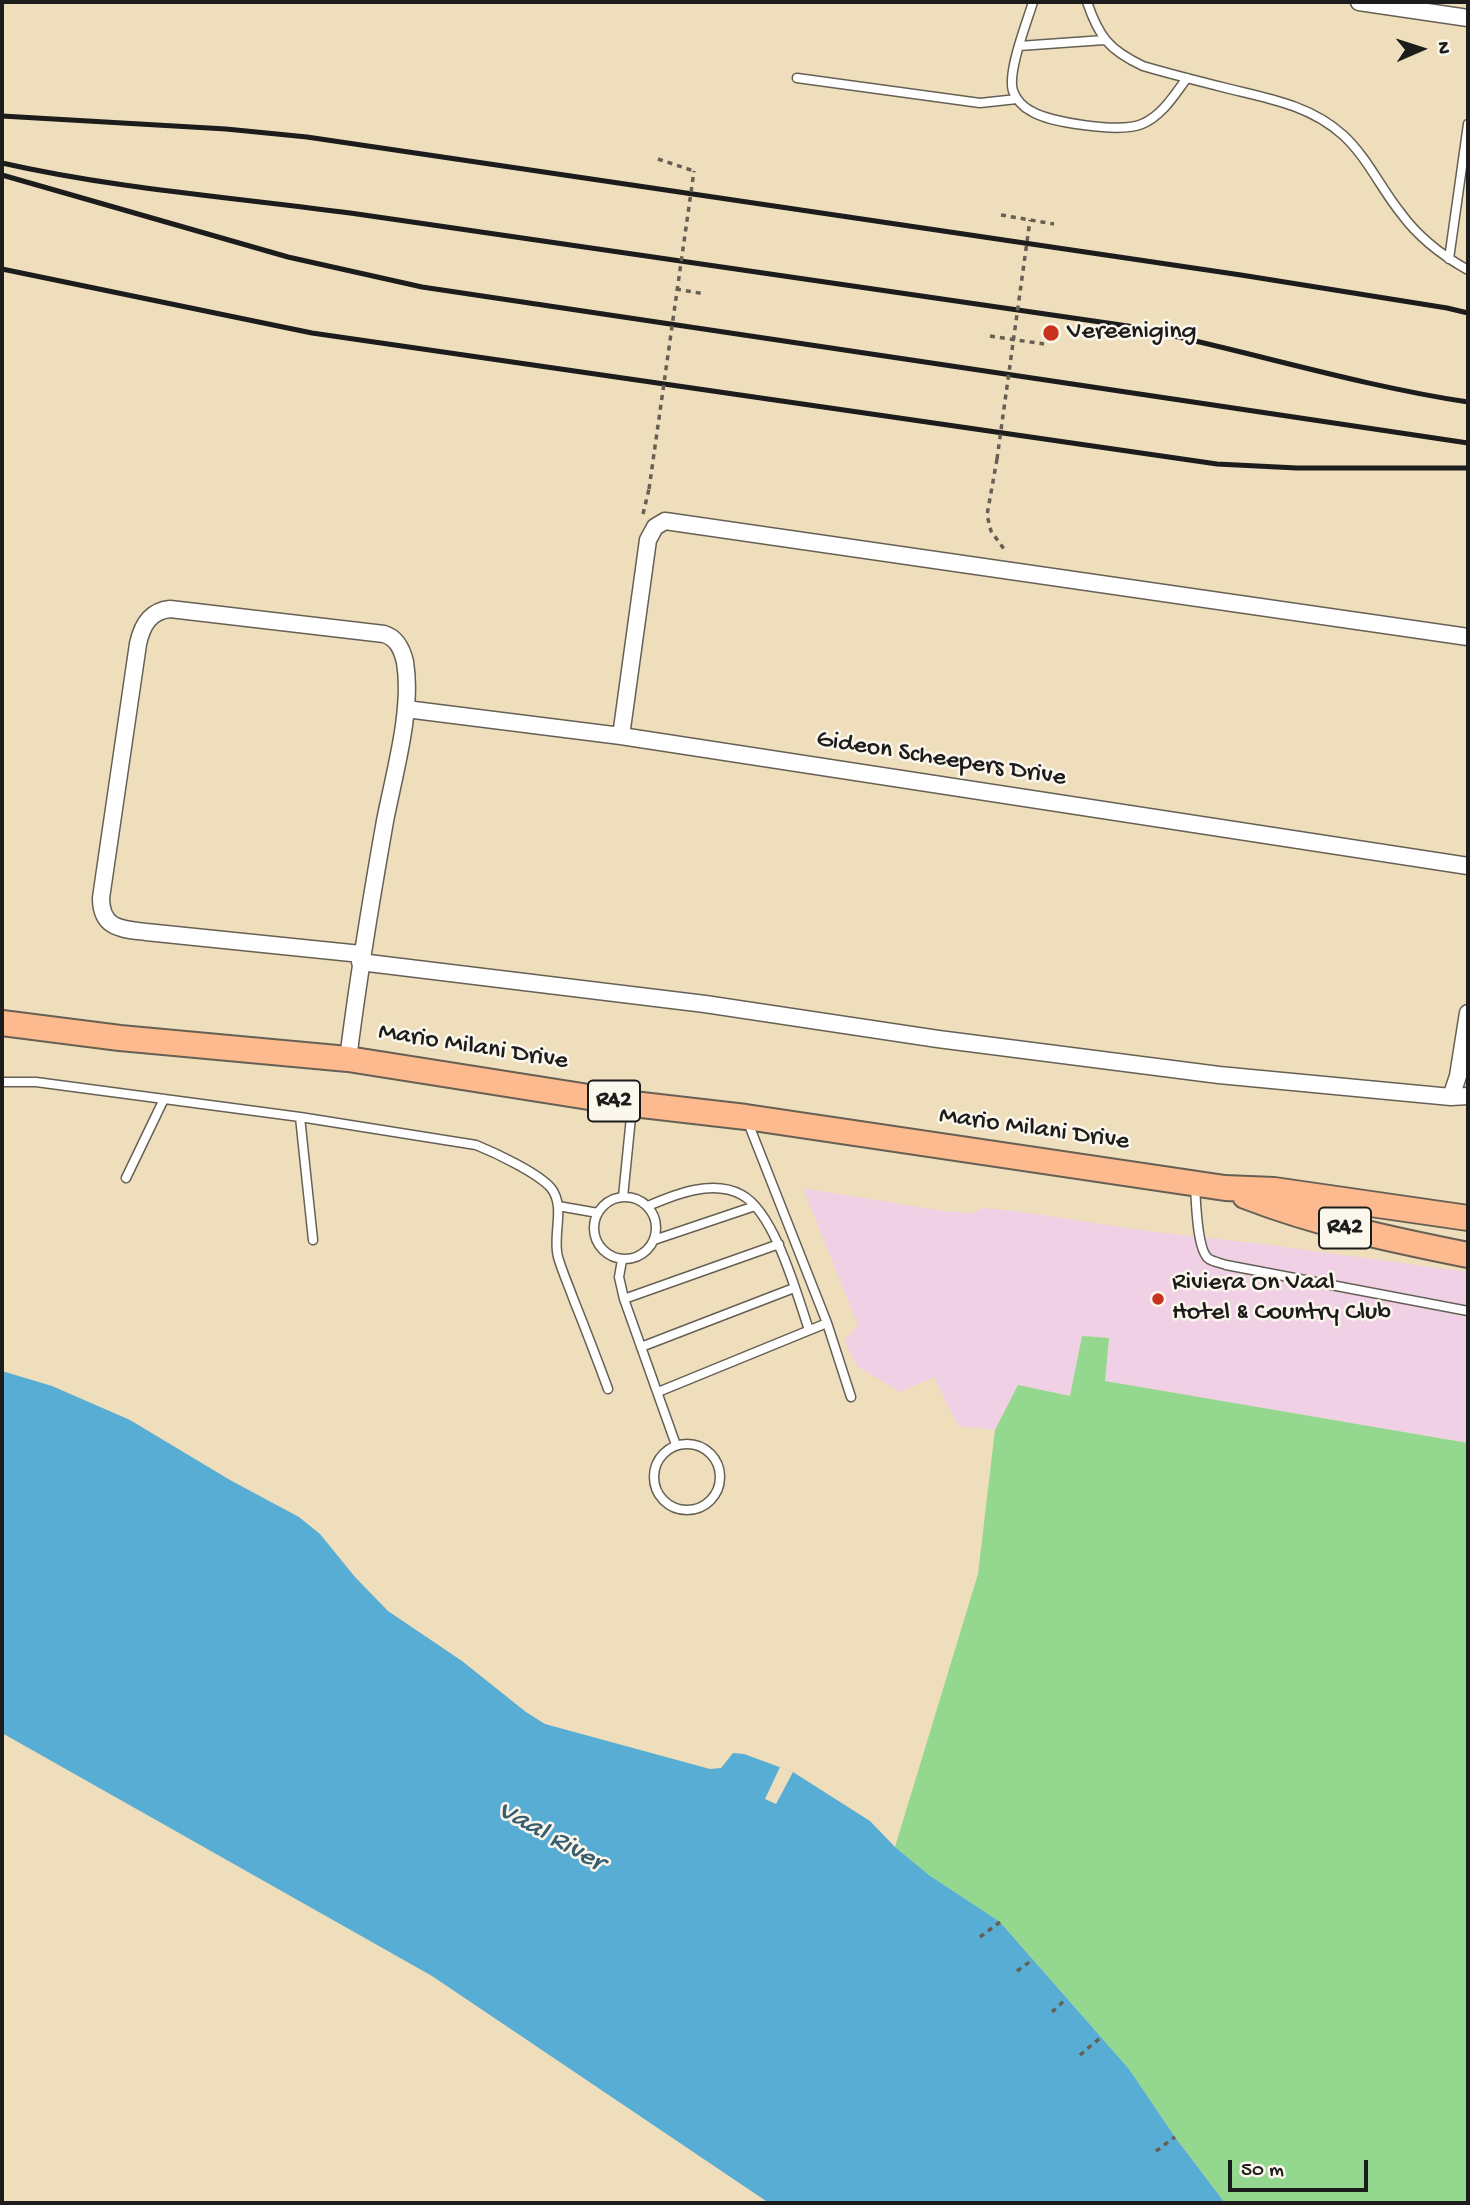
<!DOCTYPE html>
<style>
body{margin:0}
#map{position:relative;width:1470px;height:2205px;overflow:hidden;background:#efdebc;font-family:"Gochi Hand",sans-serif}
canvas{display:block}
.frame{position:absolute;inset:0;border:4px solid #1c1c1c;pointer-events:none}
.north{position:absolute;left:1386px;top:14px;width:70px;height:70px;-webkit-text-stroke:5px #fbf7ec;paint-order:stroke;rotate:87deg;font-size:19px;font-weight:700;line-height:28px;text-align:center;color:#1c1c1c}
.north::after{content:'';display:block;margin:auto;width:24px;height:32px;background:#1c1c1c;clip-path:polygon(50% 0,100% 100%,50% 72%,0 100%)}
.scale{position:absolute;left:1228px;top:2160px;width:140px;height:32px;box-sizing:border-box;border:4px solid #1c1c1c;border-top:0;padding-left:9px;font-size:21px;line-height:24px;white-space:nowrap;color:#1c1c1c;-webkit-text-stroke:5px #fbf7ec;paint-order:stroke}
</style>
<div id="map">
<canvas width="1470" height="2205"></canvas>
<div class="frame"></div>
<div class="north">N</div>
<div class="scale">50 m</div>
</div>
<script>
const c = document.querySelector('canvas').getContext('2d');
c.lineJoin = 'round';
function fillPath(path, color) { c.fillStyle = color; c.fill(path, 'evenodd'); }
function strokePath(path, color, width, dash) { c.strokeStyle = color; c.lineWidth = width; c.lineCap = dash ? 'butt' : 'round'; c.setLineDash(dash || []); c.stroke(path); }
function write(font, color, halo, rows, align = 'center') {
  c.font = font + ' "Gochi Hand",sans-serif'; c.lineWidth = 5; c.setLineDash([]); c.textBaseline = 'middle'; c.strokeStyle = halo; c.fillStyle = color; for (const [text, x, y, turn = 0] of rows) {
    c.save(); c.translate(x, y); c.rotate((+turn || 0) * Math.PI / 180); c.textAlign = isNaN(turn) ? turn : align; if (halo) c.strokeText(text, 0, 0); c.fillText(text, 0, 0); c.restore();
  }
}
fillPath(new Path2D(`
 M 803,1188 L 943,1211 L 974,1213 L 983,1208 L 1015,1211 L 1148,1231 L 1263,1244 L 1468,1272 L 1468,1443 L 1104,1381 L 1109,1338 L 1082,1336 L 1070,1396 L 1018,1385 L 995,1430 L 958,1426 L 934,1377 L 900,1392 L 858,1367 L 849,1351 L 845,1340 L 858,1325 Z`), '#f0d0e5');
fillPath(new Path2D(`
 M 1082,1336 L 1109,1338 L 1105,1381 L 1468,1443 L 1468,2203 L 1225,2203 L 1175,2137 L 1129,2069 L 1000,1922 L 929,1875 L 895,1847 L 978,1574 L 995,1430 L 1018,1385 L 1070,1396 Z`), '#94d78f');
fillPath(new Path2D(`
 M 2,1371 L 52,1386 L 130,1420 L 230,1480 L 299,1517 L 320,1534 L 355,1577 L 388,1611 L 462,1661 L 526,1712 L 545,1724 L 710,1769 L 721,1768 L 733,1753 L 744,1754 L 793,1772 L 870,1821 L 895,1847 L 929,1875 L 1000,1922 L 1129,2069 L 1175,2137 L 1225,2203 L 769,2203 L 432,1976 L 2,1733 Z`), '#58add4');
fillPath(new Path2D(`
 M 780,1767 L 793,1772 L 776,1804 L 765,1799 Z`), '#efdebc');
const service = new Path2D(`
 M 1033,2 C 1027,22 1007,72 1013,91 C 1016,99 1023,107 1031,111 C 1050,123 1121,133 1142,124 C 1162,116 1175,94 1187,78
 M 1087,2 C 1099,37 1109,50 1143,66 C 1170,74 1198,81 1226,88 C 1267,98 1310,105 1343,135 C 1367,157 1380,187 1400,212 C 1418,237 1441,255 1468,270
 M 1019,46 L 1104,40
 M 797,78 L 980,103 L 1017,99
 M 1449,259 L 1468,124
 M 2,1082 L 36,1082 L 300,1117 L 476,1145 C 496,1153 538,1173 551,1188 C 566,1207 552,1235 558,1257 C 562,1271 568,1284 573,1298 C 585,1328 597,1359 608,1389
 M 300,1117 L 313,1240
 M 747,1120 L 827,1323 L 851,1397
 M 126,1178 L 164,1099
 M 1195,1186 C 1196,1202 1197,1251 1209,1259 C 1214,1262 1221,1263 1226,1265 L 1468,1311
 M594 1228a31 31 0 1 1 62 0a31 31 0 1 1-62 0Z
 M 623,1197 L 632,1107
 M 558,1206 L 598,1213
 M 648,1206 C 676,1194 713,1179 742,1195 C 775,1213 797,1295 809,1330
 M 654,1240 L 755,1206
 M 622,1260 L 619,1277 L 624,1299 L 676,1445
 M 624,1299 L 779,1244
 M 641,1347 L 794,1288
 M 658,1392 L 827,1323
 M654 1477a33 33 0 1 1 66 0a33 33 0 1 1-66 0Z`);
const minor = new Path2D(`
 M 1359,2 L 1468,18
 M 406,709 L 621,736 L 1468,866
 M 621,736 L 648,540 L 655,527 L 665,521 L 1468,637
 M 360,962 L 705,1004 L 938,1039 L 1219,1075 L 1451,1097 L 1468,1096
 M 348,1059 C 358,979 371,900 385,821 C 394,774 413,710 405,662 C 402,649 397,638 384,634 L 170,609 C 150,611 142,625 138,644 L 101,898 C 101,929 122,929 146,932 L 361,954
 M 1451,1097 L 1458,1076 L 1468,1013`);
const primary = new Path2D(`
 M 2,1023 L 120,1038 L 348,1059 L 633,1104 L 746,1117 L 1225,1188 L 1274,1190 L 1468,1218
 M 1245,1196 C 1317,1224 1393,1240 1468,1255`);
strokePath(service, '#666054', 11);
strokePath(minor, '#666054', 19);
strokePath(primary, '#666054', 28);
strokePath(new Path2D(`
 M 658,159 L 694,171
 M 1001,215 L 1054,224
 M 676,289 L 705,294
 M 990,336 L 1044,344
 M 997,459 L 987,515 L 991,531 L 1006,552
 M 643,514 L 649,489
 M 980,1937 L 1000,1922
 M 1017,1971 L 1032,1960
 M 1052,2012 L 1066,1999
 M 1080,2055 L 1100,2038
 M 1156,2151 L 1175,2137`), '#666054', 3.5, [5, 5]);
strokePath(service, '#fff', 8);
strokePath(minor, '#fff', 16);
strokePath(primary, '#fcba8e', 24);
strokePath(new Path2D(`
 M 2,116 L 226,129 L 307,137 L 1241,275 L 1447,308 L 1468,313
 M 2,163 C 121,190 243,198 364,215 C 619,252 874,288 1128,326 C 1242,349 1355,385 1468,402
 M 2,175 L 288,257 L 422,287 L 1468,443
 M 2,269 L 312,333 L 1217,464 L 1297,468 L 1468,468`), '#1c1c1c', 5);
strokePath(new Path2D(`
 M 997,459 L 1030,220
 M 649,489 L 694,171`), '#666054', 3.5, [5, 5]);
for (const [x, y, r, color] of [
 [1051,333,9,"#c8321e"],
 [1158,1299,7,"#c8321e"]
]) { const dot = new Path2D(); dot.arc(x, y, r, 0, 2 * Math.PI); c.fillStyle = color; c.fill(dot); strokePath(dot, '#fbf7ec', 2.5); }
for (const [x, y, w] of [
 [614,1101,52],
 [1345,1228,52]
]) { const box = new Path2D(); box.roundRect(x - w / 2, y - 20.5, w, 41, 5); c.fillStyle = '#fbf7ec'; c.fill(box); strokePath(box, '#1c1c1c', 2); }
write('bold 24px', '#1c1c1c', null, [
 ["R42",614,1101],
 ["R42",1345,1228]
]);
write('26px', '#1c1c1c', '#fbf7ec', [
 ["Vereeniging",1067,333],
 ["Riviera On Vaal",1172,1284],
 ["Hotel & Country Club",1172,1314]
], 'left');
write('26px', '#1c1c1c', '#fbf7ec', [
 ["Gideon Scheepers Drive",941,760,9],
 ["Mario Milani Drive",473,1048,9],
 ["Mario Milani Drive",1034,1130,8]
]);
write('italic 28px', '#375d6f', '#fbf7ec', [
 ["Vaal River",550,1838,29]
]);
</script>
